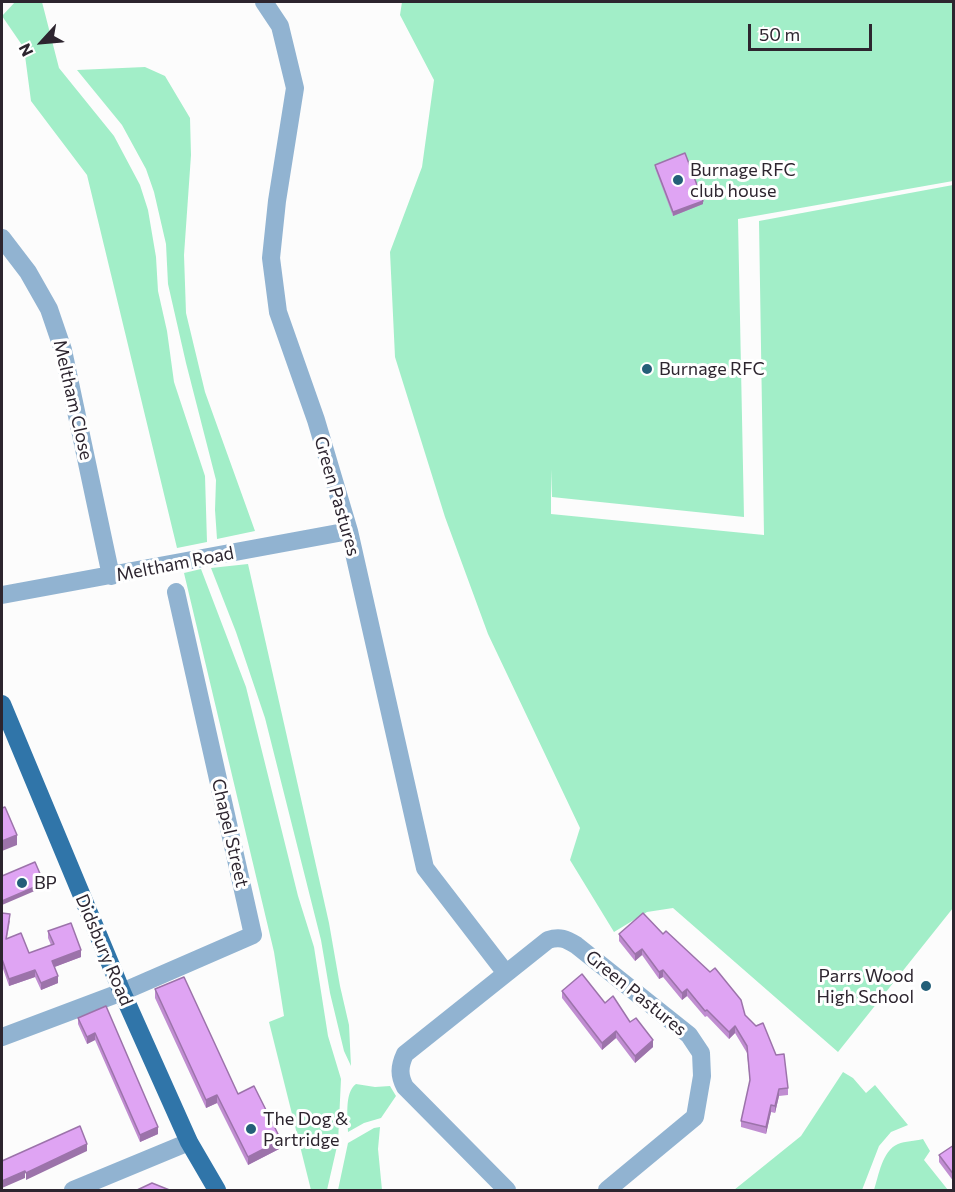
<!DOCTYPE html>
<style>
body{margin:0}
#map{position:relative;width:955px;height:1192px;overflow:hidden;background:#fcfcfc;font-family:Commissioner,sans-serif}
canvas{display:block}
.frame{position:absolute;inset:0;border:3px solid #2d252f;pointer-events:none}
.north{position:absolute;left:12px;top:12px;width:60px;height:60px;-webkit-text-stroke:4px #fff;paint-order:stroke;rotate:244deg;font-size:16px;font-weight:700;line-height:24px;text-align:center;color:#2d252f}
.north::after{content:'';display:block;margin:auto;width:21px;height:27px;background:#2d252f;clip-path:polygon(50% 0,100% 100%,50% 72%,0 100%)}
.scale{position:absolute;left:748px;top:24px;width:124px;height:27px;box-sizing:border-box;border:3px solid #2d252f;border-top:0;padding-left:8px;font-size:18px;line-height:21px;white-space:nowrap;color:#2d252f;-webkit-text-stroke:4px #fff;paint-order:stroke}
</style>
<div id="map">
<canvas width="955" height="1192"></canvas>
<div class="frame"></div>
<div class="north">N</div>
<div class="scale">50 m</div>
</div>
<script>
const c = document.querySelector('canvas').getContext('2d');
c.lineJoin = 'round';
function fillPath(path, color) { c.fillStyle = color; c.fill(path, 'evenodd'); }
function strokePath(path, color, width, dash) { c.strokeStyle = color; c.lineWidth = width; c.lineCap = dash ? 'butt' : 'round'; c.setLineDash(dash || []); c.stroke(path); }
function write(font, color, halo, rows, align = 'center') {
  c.font = font + ' Commissioner,sans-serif'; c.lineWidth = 6; c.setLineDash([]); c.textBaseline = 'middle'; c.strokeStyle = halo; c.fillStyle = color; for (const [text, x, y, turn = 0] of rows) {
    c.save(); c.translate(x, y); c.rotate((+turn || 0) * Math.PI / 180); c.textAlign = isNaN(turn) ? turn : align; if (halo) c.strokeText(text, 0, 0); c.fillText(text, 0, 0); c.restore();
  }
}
fillPath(new Path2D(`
 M 15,2 L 42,2 L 59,68 L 114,136 L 140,185 L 148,210 L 156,257 L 158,291 L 167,331 L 174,382 L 205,476 L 207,542 L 177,548 L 87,175 L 31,101 L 24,48 L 2,16 Z
 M 402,2 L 953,2 L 953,181 L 738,219 L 744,517 L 552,497 L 551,469 L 551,514 L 764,535 L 759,221 L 953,185 L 953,908 L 838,1052 L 673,908 L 647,912 L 614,932 L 570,860 L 580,828 L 488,634 L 445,517 L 395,357 L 390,252 L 422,167 L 434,80 L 400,15 Z
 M 145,67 L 165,76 L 190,118 L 191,155 L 184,255 L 186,313 L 205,392 L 255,531 L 217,539 L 215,510 L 216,480 L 186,363 L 168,284 L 166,244 L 154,192 L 146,169 L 122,125 L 77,70 Z
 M 248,564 L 329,923 L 340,986 L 349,1025 L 351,1066 L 344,1051 L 330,993 L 321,940 L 265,718 L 236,632 L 211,568 Z
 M 201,569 L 246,687 L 298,896 L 314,947 L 328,1036 L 341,1079 L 338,1142 L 327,1190 L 311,1190 L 269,1022 L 284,1016 L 274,952 L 184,573 Z
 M 843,1072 L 853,1078 L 866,1093 L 875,1085 L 908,1125 L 891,1132 L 879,1146 L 862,1190 L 734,1190 L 801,1136 Z
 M 356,1084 L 375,1087 L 390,1086 L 396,1096 L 381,1118 L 364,1123 L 348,1132 C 348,1118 344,1093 356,1084 Z
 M 380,1127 L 378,1149 L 382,1190 L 338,1190 L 348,1143 L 374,1128 Z
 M 923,1139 L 930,1151 L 924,1160 L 948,1190 L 874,1190 C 879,1175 882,1151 898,1144 C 905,1141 915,1141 923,1139 Z`), '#a2eec8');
strokePath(new Path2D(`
 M 264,2 L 280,26 L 295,88 L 277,201 L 271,258 L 278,312 L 316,420 L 349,531 L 425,868 L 505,972
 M 2,238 L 28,272 L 49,309 L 63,350 L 111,576
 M 2,595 L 349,531
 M 2,1037 L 122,992 L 253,935 L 176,592
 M 73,1190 L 189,1142
 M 507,1190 L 405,1087 C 399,1075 399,1067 405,1054 L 548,940 C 560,936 566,939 576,945 L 689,1035 L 701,1053 L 702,1076 L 695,1117 L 607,1190`), '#91b3d1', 18);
strokePath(new Path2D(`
 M 2,704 L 122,992 L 189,1142 L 217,1190`), '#3075a9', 18);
fillPath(new Path2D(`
 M 655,165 L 703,204 L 673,216 L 655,168 Z
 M 2,913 L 10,921 L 7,938 L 29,953 L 51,945 L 48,938 L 48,931 L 81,957 L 54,967 L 58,983 L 41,990 L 35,977 L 9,986 L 2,966 Z
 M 619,934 L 663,934 L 745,1015 L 788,1088 L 788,1095 L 779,1096 L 775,1113 L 771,1112 L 766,1134 L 741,1127 L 741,1121 L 750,1082 L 747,1053 L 735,1033 L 729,1039 L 707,1016 L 705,1017 L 687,996 L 682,1000 L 663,977 L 659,979 L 642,955 L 635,961 L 619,941 Z
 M 155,989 L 238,1094 L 281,1148 L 248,1165 L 217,1103 L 206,1108 L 155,998 Z
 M 562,991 L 605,1003 L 630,1022 L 653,1047 L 635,1063 L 616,1038 L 602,1050 L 562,998 Z
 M 106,1006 L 158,1134 L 140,1142 L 95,1040 L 87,1044 L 78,1024 L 78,1018 Z
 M 954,1145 L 954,1182 L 939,1162 L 939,1155 Z`), '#c08dd1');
fillPath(new Path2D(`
 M 703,201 L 703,204 L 673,216 L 673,212 Z
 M 17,835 L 17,845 L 2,851 L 2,841 Z
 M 44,883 L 44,887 L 2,905 L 2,901 Z
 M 642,949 L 642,955 L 635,961 L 635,954 Z
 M 81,950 L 81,957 L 52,968 L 52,961 Z
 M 35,970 L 35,977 L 9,986 L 9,979 Z
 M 663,970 L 663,977 L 659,979 L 659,972 Z
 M 58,976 L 58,983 L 41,990 L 41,983 Z
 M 687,989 L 687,996 L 682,1000 L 682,993 Z
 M 735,1026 L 735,1033 L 729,1039 L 729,1032 Z
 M 616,1031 L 616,1038 L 602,1050 L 602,1043 Z
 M 95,1033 L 95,1040 L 87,1044 L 87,1037 Z
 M 653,1040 L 653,1047 L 635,1063 L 635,1056 Z
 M 779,1089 L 779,1096 L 775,1113 L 775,1106 Z
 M 217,1095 L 217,1103 L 206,1108 L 206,1100 Z
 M 771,1105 L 771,1112 L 766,1134 L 766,1127 Z
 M 158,1127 L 158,1134 L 140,1142 L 140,1135 Z
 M 281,1140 L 281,1148 L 248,1165 L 248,1157 Z
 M 87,1144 L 87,1151 L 26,1180 L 26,1173 Z
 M 25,1171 L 25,1178 L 2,1188 L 2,1181 Z`), '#9c73aa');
const building = new Path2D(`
 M 685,153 L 703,201 L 673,212 L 655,165 Z
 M 5,807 L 17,835 L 2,841 L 2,808 Z
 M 35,862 L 44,883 L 2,901 L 2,876 Z
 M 2,913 L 10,914 L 6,939 L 21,933 L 29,953 L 54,944 L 48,931 L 71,923 L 81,950 L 52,961 L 58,976 L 41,983 L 35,970 L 9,979 L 2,959 Z
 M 643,913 L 663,934 L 666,931 L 710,972 L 715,968 L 741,1000 L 745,1015 L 756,1026 L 763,1023 L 776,1055 L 784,1054 L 788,1088 L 779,1089 L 775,1106 L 771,1105 L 766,1127 L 741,1121 L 750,1080 L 747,1046 L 735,1026 L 729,1032 L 707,1010 L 705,1011 L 687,989 L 682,993 L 663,970 L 659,972 L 642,949 L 635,954 L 619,934 Z
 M 582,974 L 605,1003 L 613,996 L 630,1022 L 636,1018 L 653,1040 L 635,1056 L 616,1031 L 602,1043 L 562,991 Z
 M 184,977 L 238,1094 L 254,1086 L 281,1140 L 248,1157 L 217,1095 L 206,1100 L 155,989 Z
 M 106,1006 L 158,1127 L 140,1135 L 95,1033 L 87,1037 L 78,1018 Z
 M 80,1126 L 87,1144 L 26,1173 L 25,1171 L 2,1181 L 2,1161 Z
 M 954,1145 L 954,1175 L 939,1155 Z
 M 152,1183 L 172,1191 L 135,1191 Z`);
fillPath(building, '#dfa4f3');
strokePath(building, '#9c73aa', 1.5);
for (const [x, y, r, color] of [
 [678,180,6,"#245f78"],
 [647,369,6,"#245f78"],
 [22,883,6,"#245f78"],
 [926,986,6,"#245f78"],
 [251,1129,6,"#245f78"]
]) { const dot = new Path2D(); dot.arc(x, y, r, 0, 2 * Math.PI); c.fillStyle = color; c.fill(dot); strokePath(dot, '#fff', 2); }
write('18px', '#2d252f', '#fff', [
 ["Burnage RFC",690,170],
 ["club house",690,191],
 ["Burnage RFC",659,369],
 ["BP",34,883],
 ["Parrs Wood",914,976,"right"],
 ["High School",914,997,"right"],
 ["The Dog &",263,1119],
 ["Partridge",263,1140]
], 'left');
write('18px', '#2d252f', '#fff', [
 ["Meltham Close",73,400,77],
 ["Green Pastures",337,496,74],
 ["Meltham Road",175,564,-11],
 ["Chapel Street",230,833,77],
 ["Didsbury Road",104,950,67],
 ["Green Pastures",636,993,39]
]);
</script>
